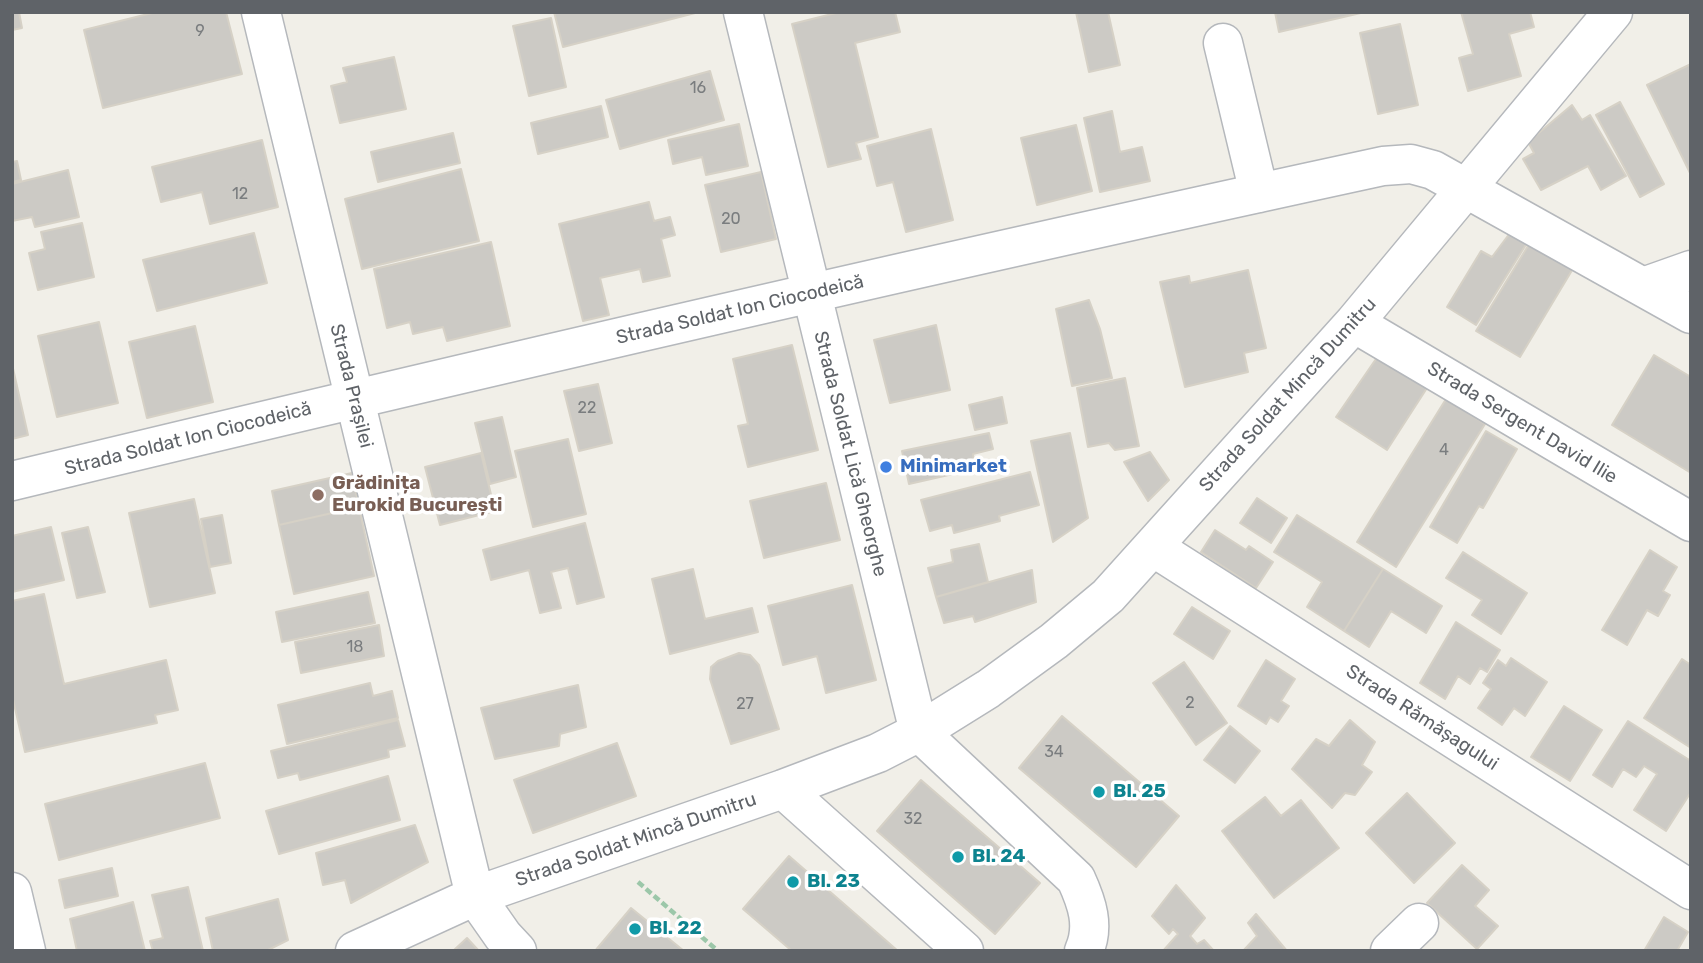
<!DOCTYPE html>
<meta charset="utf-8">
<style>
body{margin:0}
#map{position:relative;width:1703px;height:963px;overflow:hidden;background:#f1efe8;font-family:Rubik,sans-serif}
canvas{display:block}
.frame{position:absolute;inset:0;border:14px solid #5f6368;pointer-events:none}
</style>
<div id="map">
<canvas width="1703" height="963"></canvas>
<div class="frame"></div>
</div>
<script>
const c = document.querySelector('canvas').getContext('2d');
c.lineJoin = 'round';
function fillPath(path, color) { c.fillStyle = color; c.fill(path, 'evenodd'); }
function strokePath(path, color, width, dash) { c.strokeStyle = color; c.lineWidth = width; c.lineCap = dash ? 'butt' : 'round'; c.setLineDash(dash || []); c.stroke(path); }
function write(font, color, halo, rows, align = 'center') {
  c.font = font + ' Rubik,sans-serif'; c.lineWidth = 7; c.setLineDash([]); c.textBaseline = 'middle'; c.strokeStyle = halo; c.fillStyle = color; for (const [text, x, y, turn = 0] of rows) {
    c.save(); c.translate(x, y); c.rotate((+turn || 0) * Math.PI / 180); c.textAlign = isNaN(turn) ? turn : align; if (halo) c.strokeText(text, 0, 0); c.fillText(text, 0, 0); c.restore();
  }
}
const building = new Path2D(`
 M 12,12 L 19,12 L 22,28 L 12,30 Z
 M 156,12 L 226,12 L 242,74 L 103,108 L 84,30 Z
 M 554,12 L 699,12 L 563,47 Z
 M 840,12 L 895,12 L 900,32 L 855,43 L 878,137 L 856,143 L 861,159 L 828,167 L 792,24 Z
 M 1076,12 L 1108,12 L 1120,65 L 1089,72 Z
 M 1275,12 L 1365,12 L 1279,32 Z
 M 1461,12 L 1530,12 L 1534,27 L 1509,34 L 1521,76 L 1468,91 L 1459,58 L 1473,54 Z
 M 551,18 L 566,87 L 529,96 L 513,26 Z
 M 1400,24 L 1418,105 L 1378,114 L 1360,33 Z
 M 394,57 L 406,109 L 340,123 L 331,86 L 347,82 L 343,68 Z
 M 1691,64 L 1691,175 L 1647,85 Z
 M 710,71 L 724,120 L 620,149 L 606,100 Z
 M 1620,102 L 1664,184 L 1640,197 L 1596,115 Z
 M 1572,105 L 1582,120 L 1590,115 L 1626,176 L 1601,190 L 1588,166 L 1541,190 L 1523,159 L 1534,153 L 1528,142 Z
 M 601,106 L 608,137 L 538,154 L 531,123 Z
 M 1112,111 L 1120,152 L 1142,147 L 1150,181 L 1100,192 L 1084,118 Z
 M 739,124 L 748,166 L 706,175 L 702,157 L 673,164 L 668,140 Z
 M 1076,125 L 1092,191 L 1037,205 L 1021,138 Z
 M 931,129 L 953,220 L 906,232 L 893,182 L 877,186 L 867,146 Z
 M 453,133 L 460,163 L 378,182 L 371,152 Z
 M 262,140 L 278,207 L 210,224 L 202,192 L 161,202 L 152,167 Z
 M 17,161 L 21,180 L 12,182 L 12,162 Z
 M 461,169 L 479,241 L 362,269 L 345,199 Z
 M 68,170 L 79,217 L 35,227 L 32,217 L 12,221 L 12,184 Z
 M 761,172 L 776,239 L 721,252 L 705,185 Z
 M 649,202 L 654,221 L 670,217 L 675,235 L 661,239 L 670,276 L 643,282 L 640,269 L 600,278 L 609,315 L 583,321 L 559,224 Z
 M 82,223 L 94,277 L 38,290 L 29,253 L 45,249 L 41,232 Z
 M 254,233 L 267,283 L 157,311 L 143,260 Z
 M 1510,233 L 1527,243 L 1476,325 L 1447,307 L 1481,251 L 1492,257 Z
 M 1531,241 L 1574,267 L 1520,357 L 1476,331 Z
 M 491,242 L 510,326 L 447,341 L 443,327 L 413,334 L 410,322 L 387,328 L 374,269 Z
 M 1248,270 L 1266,348 L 1244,353 L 1248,372 L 1185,387 L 1160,282 L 1189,276 L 1190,283 Z
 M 1089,300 L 1100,329 L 1112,378 L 1072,386 L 1056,309 Z
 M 99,322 L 118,403 L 57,417 L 38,336 Z
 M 936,325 L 950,390 L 890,403 L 874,340 Z
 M 195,326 L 213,402 L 147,418 L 129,342 Z
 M 792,345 L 818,450 L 748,467 L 738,426 L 748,424 L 733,359 Z
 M 1654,355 L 1691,377 L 1691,473 L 1612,425 Z
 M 1378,356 L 1427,388 L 1387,450 L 1336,417 Z
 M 12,364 L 28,435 L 12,439 Z
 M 1125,378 L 1139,446 L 1115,450 L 1109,443 L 1088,447 L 1077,388 Z
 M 598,384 L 612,443 L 579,451 L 564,391 Z
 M 1002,397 L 1007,423 L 975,430 L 969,405 Z
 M 1446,399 L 1485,424 L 1396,567 L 1357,542 Z
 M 502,417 L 516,477 L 490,484 L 475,423 Z
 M 1486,431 L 1517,449 L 1483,508 L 1479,506 L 1457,543 L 1430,527 Z
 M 989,433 L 993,449 L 973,454 L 975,469 L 909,484 L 902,451 Z
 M 1070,433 L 1088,518 L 1053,542 L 1031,441 Z
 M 568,439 L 586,514 L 533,527 L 515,451 Z
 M 1150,452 L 1169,480 L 1148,501 L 1124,462 Z
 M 481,453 L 495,511 L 440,525 L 425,467 Z
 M 1030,472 L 1039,505 L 999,516 L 1000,521 L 954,533 L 952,525 L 930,531 L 921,500 Z
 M 352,473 L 359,507 L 279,525 L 272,491 Z
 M 826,483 L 840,540 L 764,558 L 750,501 Z
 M 1257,498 L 1287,518 L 1271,543 L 1240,523 Z
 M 194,499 L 215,593 L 150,607 L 129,513 Z
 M 359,507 L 374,576 L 294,594 L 279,525 Z
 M 222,515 L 231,563 L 210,567 L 201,519 Z
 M 1297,515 L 1383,569 L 1344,631 L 1307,607 L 1322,582 L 1274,552 Z
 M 585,523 L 604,597 L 577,604 L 568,568 L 551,572 L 561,608 L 540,613 L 529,570 L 491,580 L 483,550 Z
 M 51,527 L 64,580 L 12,592 L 12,536 Z
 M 88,527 L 105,592 L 77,598 L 62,533 Z
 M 1215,530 L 1246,550 L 1249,546 L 1273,562 L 1256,588 L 1201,552 Z
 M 979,544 L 988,582 L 936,597 L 928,568 L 953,562 L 951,550 Z
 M 1650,550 L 1677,567 L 1663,591 L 1670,595 L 1658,616 L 1647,610 L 1627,645 L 1602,630 Z
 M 1463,552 L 1527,593 L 1501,634 L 1472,615 L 1482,600 L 1446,578 Z
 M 693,569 L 705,619 L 752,608 L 758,632 L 670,654 L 652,579 Z
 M 1383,569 L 1442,606 L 1426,633 L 1391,611 L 1369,647 L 1344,631 Z
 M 1032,570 L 1036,602 L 975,622 L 973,616 L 944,623 L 936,597 Z
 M 852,585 L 876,680 L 826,693 L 817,656 L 783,665 L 768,606 Z
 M 368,592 L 375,623 L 282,642 L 276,612 Z
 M 44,594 L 64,684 L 166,660 L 178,710 L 155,715 L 157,723 L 25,752 L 12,695 L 12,601 Z
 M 1192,607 L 1230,631 L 1213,659 L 1174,634 Z
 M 1456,622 L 1500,650 L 1487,672 L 1480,668 L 1470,684 L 1458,676 L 1445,699 L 1420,683 Z
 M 379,625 L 384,656 L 301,673 L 295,642 Z
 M 739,653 L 750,655 L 759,665 L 779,729 L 731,744 L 710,679 L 711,667 L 718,661 Z
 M 1511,658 L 1547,682 L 1525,716 L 1514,708 L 1502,725 L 1478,708 L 1491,689 L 1483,683 L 1498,660 L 1506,666 Z
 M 1682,659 L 1691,665 L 1691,748 L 1644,718 Z
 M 1266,660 L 1295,679 L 1281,701 L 1289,706 L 1278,722 L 1270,717 L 1266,724 L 1238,706 Z
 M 1184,662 L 1227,723 L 1196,745 L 1153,683 Z
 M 370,683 L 373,696 L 392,691 L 398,718 L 287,744 L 278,705 Z
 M 578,685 L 586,727 L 560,734 L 559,746 L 495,759 L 481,708 Z
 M 1564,706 L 1602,730 L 1570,781 L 1531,757 Z
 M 1062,716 L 1179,816 L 1136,867 L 1019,768 Z
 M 398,720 L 405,746 L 388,750 L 389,757 L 300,780 L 298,773 L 278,778 L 271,751 Z
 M 1350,720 L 1375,742 L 1362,765 L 1372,772 L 1355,795 L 1345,793 L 1332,808 L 1292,769 L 1316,739 L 1329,746 Z
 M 1628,721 L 1691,761 L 1691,792 L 1666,831 L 1634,810 L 1657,774 L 1644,766 L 1636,777 L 1623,769 L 1612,787 L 1593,775 Z
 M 1230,726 L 1260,751 L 1235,783 L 1204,760 Z
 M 617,743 L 636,796 L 533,833 L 514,780 Z
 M 205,763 L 220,818 L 59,860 L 45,804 Z
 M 388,776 L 400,820 L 279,854 L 266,811 Z
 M 921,780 L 1040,883 L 995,934 L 877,831 Z
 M 1407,793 L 1455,843 L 1414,883 L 1366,833 Z
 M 1265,797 L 1281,816 L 1301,800 L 1339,848 L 1274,898 L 1222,831 Z
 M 415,825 L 428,862 L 351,903 L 345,880 L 323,885 L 316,853 Z
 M 789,856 L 898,951 L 792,951 L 743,909 Z
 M 1462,865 L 1489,890 L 1475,906 L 1498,926 L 1477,949 L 1427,903 Z
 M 112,868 L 118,896 L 65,908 L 59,880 Z
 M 1176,885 L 1205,918 L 1190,936 L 1197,944 L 1204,940 L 1214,951 L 1163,951 L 1178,934 L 1173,929 L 1169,934 L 1152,916 Z
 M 188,887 L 203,951 L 153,951 L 150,941 L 163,938 L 152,895 Z
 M 278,899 L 288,940 L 266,951 L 213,951 L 206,918 Z
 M 133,902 L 145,951 L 77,951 L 70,919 Z
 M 631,908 L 684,951 L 595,951 Z
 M 1256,914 L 1287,951 L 1243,951 L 1257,936 L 1248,923 Z
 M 1664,917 L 1688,932 L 1677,951 L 1644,951 Z
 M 467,938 L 479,951 L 453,951 Z`);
fillPath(building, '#cccac5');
strokePath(building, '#d6d1c6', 2);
const minor = new Path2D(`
 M 261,12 L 475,896 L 503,936 L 517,951
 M 743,12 L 919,732 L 1076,879 C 1087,903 1095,926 1084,951
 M 1223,43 L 1259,193
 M 1643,287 L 1691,270
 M 1354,323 L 1691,522
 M 12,481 C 468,371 925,265 1383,166 L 1411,164 L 1433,170 L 1691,314
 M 1153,547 L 1691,890
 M 783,789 L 964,951
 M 12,892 L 26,951
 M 355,951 L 475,896 L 783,789 L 878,753 L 919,732 L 988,689 L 1054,641 L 1108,596 L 1354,323 L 1613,12
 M 1390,951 L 1419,923`);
strokePath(minor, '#b5b8bc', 41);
strokePath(new Path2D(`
 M 638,882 L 718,951`), '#9cc7a9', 4.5, [7, 3.5]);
strokePath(minor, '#fff', 38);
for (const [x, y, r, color] of [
 [886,467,7,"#3f7fe0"],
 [318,495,7,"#8d6e63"],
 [1099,792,7,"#0f9aa8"],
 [958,857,7,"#0f9aa8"],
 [793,882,7,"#0f9aa8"],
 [635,929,7,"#0f9aa8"]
]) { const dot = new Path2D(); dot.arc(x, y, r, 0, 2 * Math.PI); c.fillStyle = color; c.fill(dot); strokePath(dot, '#fff', 2.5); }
write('16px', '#7a7d7f', null, [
 ["9",200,31],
 ["16",698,88],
 ["12",240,194],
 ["20",731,219],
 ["22",587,408],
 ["4",1444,450],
 ["18",355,647],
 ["2",1190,703],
 ["27",745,704],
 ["34",1054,752],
 ["32",913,819]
]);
write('19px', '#5f6368', '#fff', [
 ["Strada Soldat Ion Ciocodeică",740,310,-13],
 ["Strada Prașilei",351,386,76],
 ["Strada Soldat Mincă Dumitru",1288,395,-48],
 ["Strada Sergent David Ilie",1522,423,31],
 ["Strada Soldat Ion Ciocodeică",188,439,-14],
 ["Strada Soldat Lică Gheorghe",850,454,76],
 ["Strada Rămășagului",1422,718,33],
 ["Strada Soldat Mincă Dumitru",636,840,-19]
]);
write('bold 19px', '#366cbe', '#fff', [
 ["Minimarket",900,467]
], 'left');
write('bold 19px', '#785e54', '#fff', [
 ["Grădinița",332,484],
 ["Eurokid București",332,506]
], 'left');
write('bold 19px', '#0d838f', '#fff', [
 ["Bl. 25",1113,792],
 ["Bl. 24",972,857],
 ["Bl. 23",807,882],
 ["Bl. 22",649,929]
], 'left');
</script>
